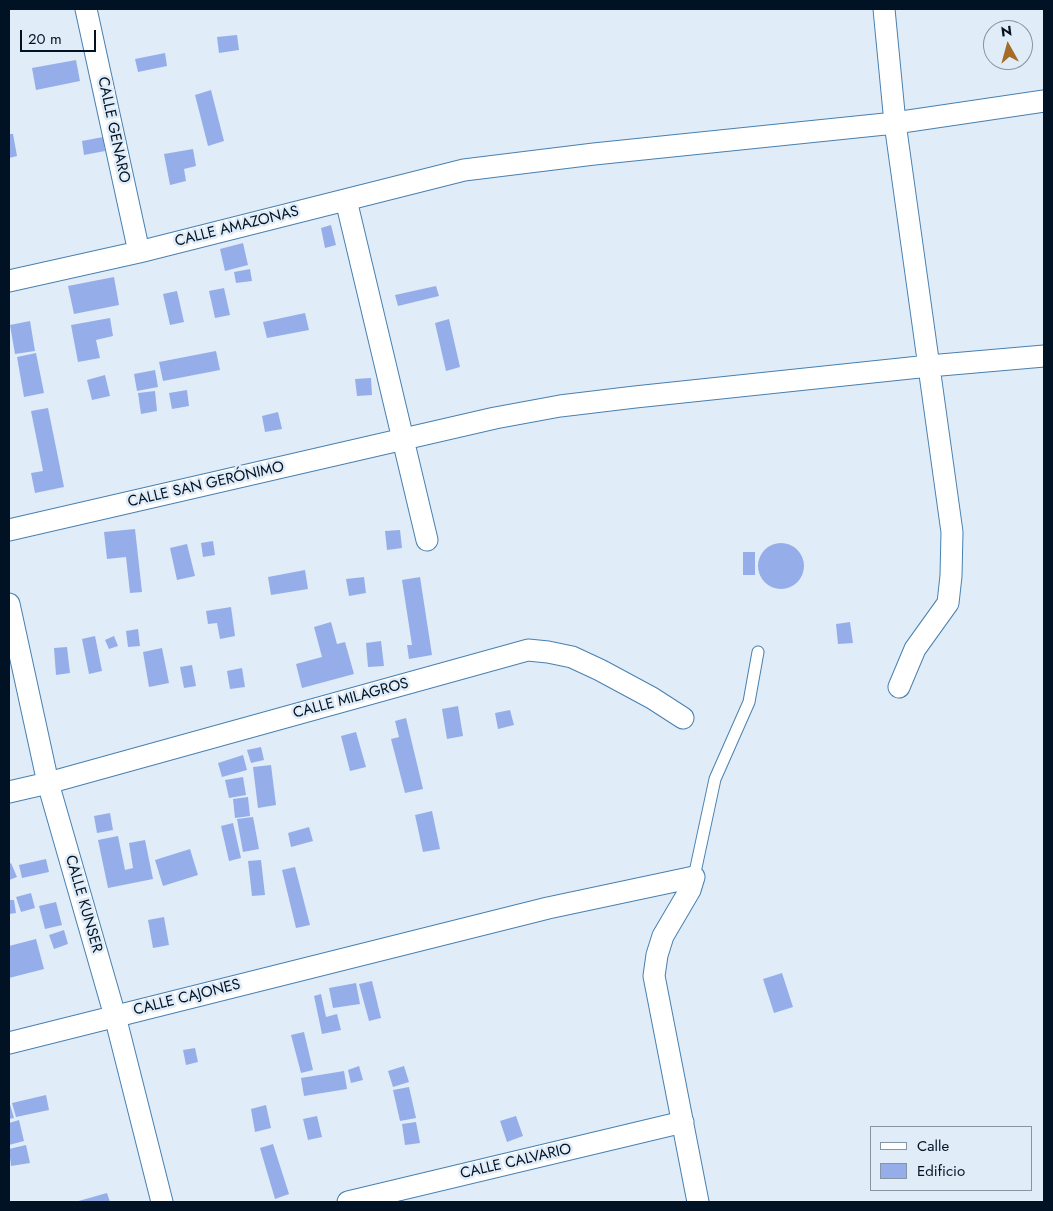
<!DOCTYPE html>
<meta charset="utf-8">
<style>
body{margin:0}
#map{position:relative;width:1053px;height:1211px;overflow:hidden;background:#e0ecf7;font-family:Jost,sans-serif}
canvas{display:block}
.frame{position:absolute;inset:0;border:10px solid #001224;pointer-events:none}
.legend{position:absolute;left:870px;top:1126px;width:162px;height:65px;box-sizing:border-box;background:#e0ecf7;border:1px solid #8695a3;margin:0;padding:6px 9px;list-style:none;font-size:15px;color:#001224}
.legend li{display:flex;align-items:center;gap:10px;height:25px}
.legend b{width:25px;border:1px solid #8695a3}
.north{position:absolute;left:983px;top:20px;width:50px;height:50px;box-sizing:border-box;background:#e0ecf7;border:1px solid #8695a3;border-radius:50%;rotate:353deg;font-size:14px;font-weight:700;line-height:20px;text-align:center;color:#001224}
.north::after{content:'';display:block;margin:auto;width:18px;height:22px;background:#a46c29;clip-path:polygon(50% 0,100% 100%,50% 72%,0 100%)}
.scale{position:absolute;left:20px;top:30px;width:76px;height:22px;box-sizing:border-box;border:2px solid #001224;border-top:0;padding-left:6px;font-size:15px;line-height:18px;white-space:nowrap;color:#001224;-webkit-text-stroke:4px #e0ecf7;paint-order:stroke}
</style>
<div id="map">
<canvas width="1053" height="1211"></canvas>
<div class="frame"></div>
<ul class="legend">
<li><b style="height:6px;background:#fff"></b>Calle</li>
<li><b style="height:14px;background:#95aeea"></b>Edificio</li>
</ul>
<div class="north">N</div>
<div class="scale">20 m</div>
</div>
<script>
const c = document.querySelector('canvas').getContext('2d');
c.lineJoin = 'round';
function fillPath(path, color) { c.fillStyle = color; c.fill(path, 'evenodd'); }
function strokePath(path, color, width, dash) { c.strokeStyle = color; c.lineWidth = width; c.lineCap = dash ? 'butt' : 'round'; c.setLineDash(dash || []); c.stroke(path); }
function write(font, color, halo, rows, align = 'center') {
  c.font = font + ' Jost,sans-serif'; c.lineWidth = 5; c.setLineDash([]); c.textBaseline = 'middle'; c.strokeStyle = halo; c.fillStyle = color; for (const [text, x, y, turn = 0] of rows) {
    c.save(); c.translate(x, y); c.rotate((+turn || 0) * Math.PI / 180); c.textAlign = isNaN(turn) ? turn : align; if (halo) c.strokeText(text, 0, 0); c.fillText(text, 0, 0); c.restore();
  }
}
fillPath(new Path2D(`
 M 237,35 L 239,50 L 219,53 L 217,37 Z
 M 165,53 L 167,66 L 138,72 L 135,59 Z
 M 76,60 L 80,81 L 36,90 L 32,68 Z
 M 211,90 L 224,141 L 208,146 L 195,95 Z
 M 9,134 L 13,134 L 17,156 L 9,158 Z
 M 103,137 L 105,151 L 84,155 L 82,141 Z
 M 193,149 L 196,166 L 184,169 L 186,181 L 170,185 L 164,154 Z
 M 331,225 L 336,245 L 325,248 L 321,228 Z
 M 243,243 L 248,265 L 225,271 L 220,249 Z
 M 250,269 L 252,281 L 236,283 L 234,272 Z
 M 114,277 L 119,305 L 74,314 L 68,286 Z
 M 436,286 L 439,296 L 398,306 L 395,295 Z
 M 224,288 L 230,315 L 215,318 L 209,291 Z
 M 177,291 L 184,322 L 170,325 L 163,294 Z
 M 305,313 L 309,330 L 267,338 L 263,322 Z
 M 110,318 L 113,336 L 96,340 L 100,358 L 78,362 L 71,325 Z
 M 449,319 L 460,367 L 446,371 L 435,323 Z
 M 30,321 L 35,351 L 15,354 L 10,325 Z
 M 216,351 L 220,370 L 163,381 L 159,362 Z
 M 36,353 L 44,393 L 24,397 L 17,357 Z
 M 155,370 L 158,387 L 137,391 L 134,374 Z
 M 105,375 L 110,396 L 92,400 L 87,380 Z
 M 371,378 L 372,395 L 357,396 L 355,379 Z
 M 187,390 L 189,406 L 172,409 L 169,393 Z
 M 155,391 L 157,411 L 141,414 L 138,393 Z
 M 48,408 L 64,487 L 35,493 L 31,473 L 43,471 L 31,411 Z
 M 278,412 L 282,429 L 265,432 L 262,416 Z
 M 135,529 L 142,592 L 130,593 L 126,557 L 107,559 L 104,532 Z
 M 400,530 L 402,548 L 387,550 L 385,531 Z
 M 213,541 L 215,555 L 203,557 L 201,543 Z
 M758 566a23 23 0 1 1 46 0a23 23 0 1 1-46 0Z
 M 187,544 L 195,576 L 177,580 L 170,548 Z
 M 743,552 L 755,552 L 755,575 L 743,575 Z
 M 305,570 L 308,589 L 271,595 L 268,577 Z
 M 364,577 L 366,593 L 349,596 L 346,579 Z
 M 420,577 L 432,655 L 409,659 L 407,645 L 412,645 L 402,580 Z
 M 231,607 L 235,636 L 220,639 L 217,623 L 208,624 L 206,611 Z
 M 331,622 L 337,644 L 345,642 L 354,674 L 302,688 L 296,664 L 322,657 L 314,627 Z
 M 850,622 L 853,643 L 838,644 L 836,624 Z
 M 138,629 L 140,646 L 128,647 L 126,631 Z
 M 95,636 L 102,671 L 89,674 L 82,639 Z
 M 114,636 L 118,646 L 109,649 L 105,640 Z
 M 381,641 L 384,666 L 368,667 L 366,643 Z
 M 67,647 L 70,673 L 56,675 L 54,648 Z
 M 162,648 L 169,683 L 149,687 L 143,652 Z
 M 192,665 L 196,686 L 184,688 L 180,667 Z
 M 242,668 L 245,687 L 230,689 L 227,671 Z
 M 458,706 L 463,736 L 447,739 L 442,709 Z
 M 510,710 L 514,725 L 498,729 L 495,713 Z
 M 406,718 L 423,789 L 405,793 L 391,739 L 399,737 L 395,721 Z
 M 356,732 L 366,767 L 350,771 L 341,736 Z
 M 261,747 L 264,760 L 251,763 L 247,750 Z
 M 243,755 L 247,770 L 222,777 L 218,763 Z
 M 271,765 L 276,805 L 258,808 L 253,767 Z
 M 243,777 L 246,795 L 229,798 L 225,780 Z
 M 248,797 L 250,816 L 235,818 L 233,799 Z
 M 432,811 L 440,849 L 423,852 L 415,815 Z
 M 110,813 L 113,830 L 97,833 L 94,816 Z
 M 253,817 L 259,849 L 243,852 L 237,819 Z
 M 233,823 L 241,858 L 229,861 L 221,826 Z
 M 309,827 L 313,841 L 291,847 L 288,833 Z
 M 118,836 L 125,870 L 133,868 L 129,843 L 145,840 L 153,879 L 108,888 L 98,840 Z
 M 190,849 L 198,875 L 163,886 L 155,860 Z
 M 46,859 L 49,872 L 22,878 L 19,865 Z
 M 261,860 L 265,895 L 252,896 L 248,861 Z
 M 11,863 L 17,877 L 9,880 L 9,864 Z
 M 295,867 L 310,925 L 296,928 L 282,870 Z
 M 31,893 L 35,908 L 21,912 L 16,897 Z
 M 9,900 L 14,900 L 16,913 L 9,914 Z
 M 56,902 L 62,925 L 45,929 L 39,906 Z
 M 164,917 L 169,945 L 153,948 L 148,920 Z
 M 64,930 L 68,944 L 54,949 L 49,935 Z
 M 36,939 L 44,969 L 9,978 L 9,946 Z
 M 782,973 L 793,1007 L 774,1013 L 763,979 Z
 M 372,981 L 381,1018 L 369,1021 L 359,984 Z
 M 356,983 L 360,1004 L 333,1008 L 329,988 Z
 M 321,994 L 326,1017 L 337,1014 L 341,1030 L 322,1034 L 314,996 Z
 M 304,1032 L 313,1070 L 301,1073 L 291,1035 Z
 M 195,1048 L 198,1062 L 186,1065 L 183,1050 Z
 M 359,1066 L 363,1080 L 351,1083 L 348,1070 Z
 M 404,1066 L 409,1082 L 393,1087 L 388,1071 Z
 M 344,1071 L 347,1089 L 304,1096 L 301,1078 Z
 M 409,1087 L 416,1118 L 400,1121 L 393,1090 Z
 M 46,1095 L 49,1110 L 16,1117 L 12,1103 Z
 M 9,1101 L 14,1118 L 9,1119 Z
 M 266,1105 L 271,1128 L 255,1132 L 251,1109 Z
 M 317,1116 L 322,1137 L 308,1140 L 303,1119 Z
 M 516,1116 L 523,1136 L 507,1142 L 500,1121 Z
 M 19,1120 L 24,1141 L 9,1145 L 9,1123 Z
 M 416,1122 L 420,1143 L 405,1145 L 402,1124 Z
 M 273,1144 L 289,1194 L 275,1199 L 260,1148 Z
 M 26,1145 L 30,1163 L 11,1166 L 9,1149 Z
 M 107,1193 L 110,1202 L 75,1202 Z`), '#95aeea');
const lane = new Path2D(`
 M 694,877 L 715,779 L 749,702 L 758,652`);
const street = new Path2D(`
 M 86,9 L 139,252
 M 884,9 L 895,123 L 952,532 L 951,576 L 948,603 L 915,649 L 899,687
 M 346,200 L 427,540
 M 9,281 L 139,252 L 464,170 L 594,154 L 895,123 L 1044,101
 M 9,530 L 495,418 L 560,406 L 635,397 L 929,366 L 1044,356
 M 9,604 L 48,783 L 115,1016 L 162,1202
 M 9,792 L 48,783 L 528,650 L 548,652 L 572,657 L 600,670 L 652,698 L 683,718
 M 9,1043 L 548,908 L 694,877 L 690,890 L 663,936 L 657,955 L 654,976 L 698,1202
 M 348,1202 L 683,1122`);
strokePath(lane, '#4880b0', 13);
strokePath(street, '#4880b0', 23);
strokePath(lane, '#fff', 11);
strokePath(street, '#fff', 21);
write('15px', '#001224', '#e0ecf7', [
 ["CALLE GENARO",113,130,78],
 ["CALLE AMAZONAS",237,227,-14],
 ["CALLE SAN GERÓNIMO",206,485,-13],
 ["CALLE MILAGROS",351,699,-15],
 ["CALLE KUNSER",83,904,74],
 ["CALLE CAJONES",187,998,-14],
 ["CALLE CALVARIO",516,1162,-13]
]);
</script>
